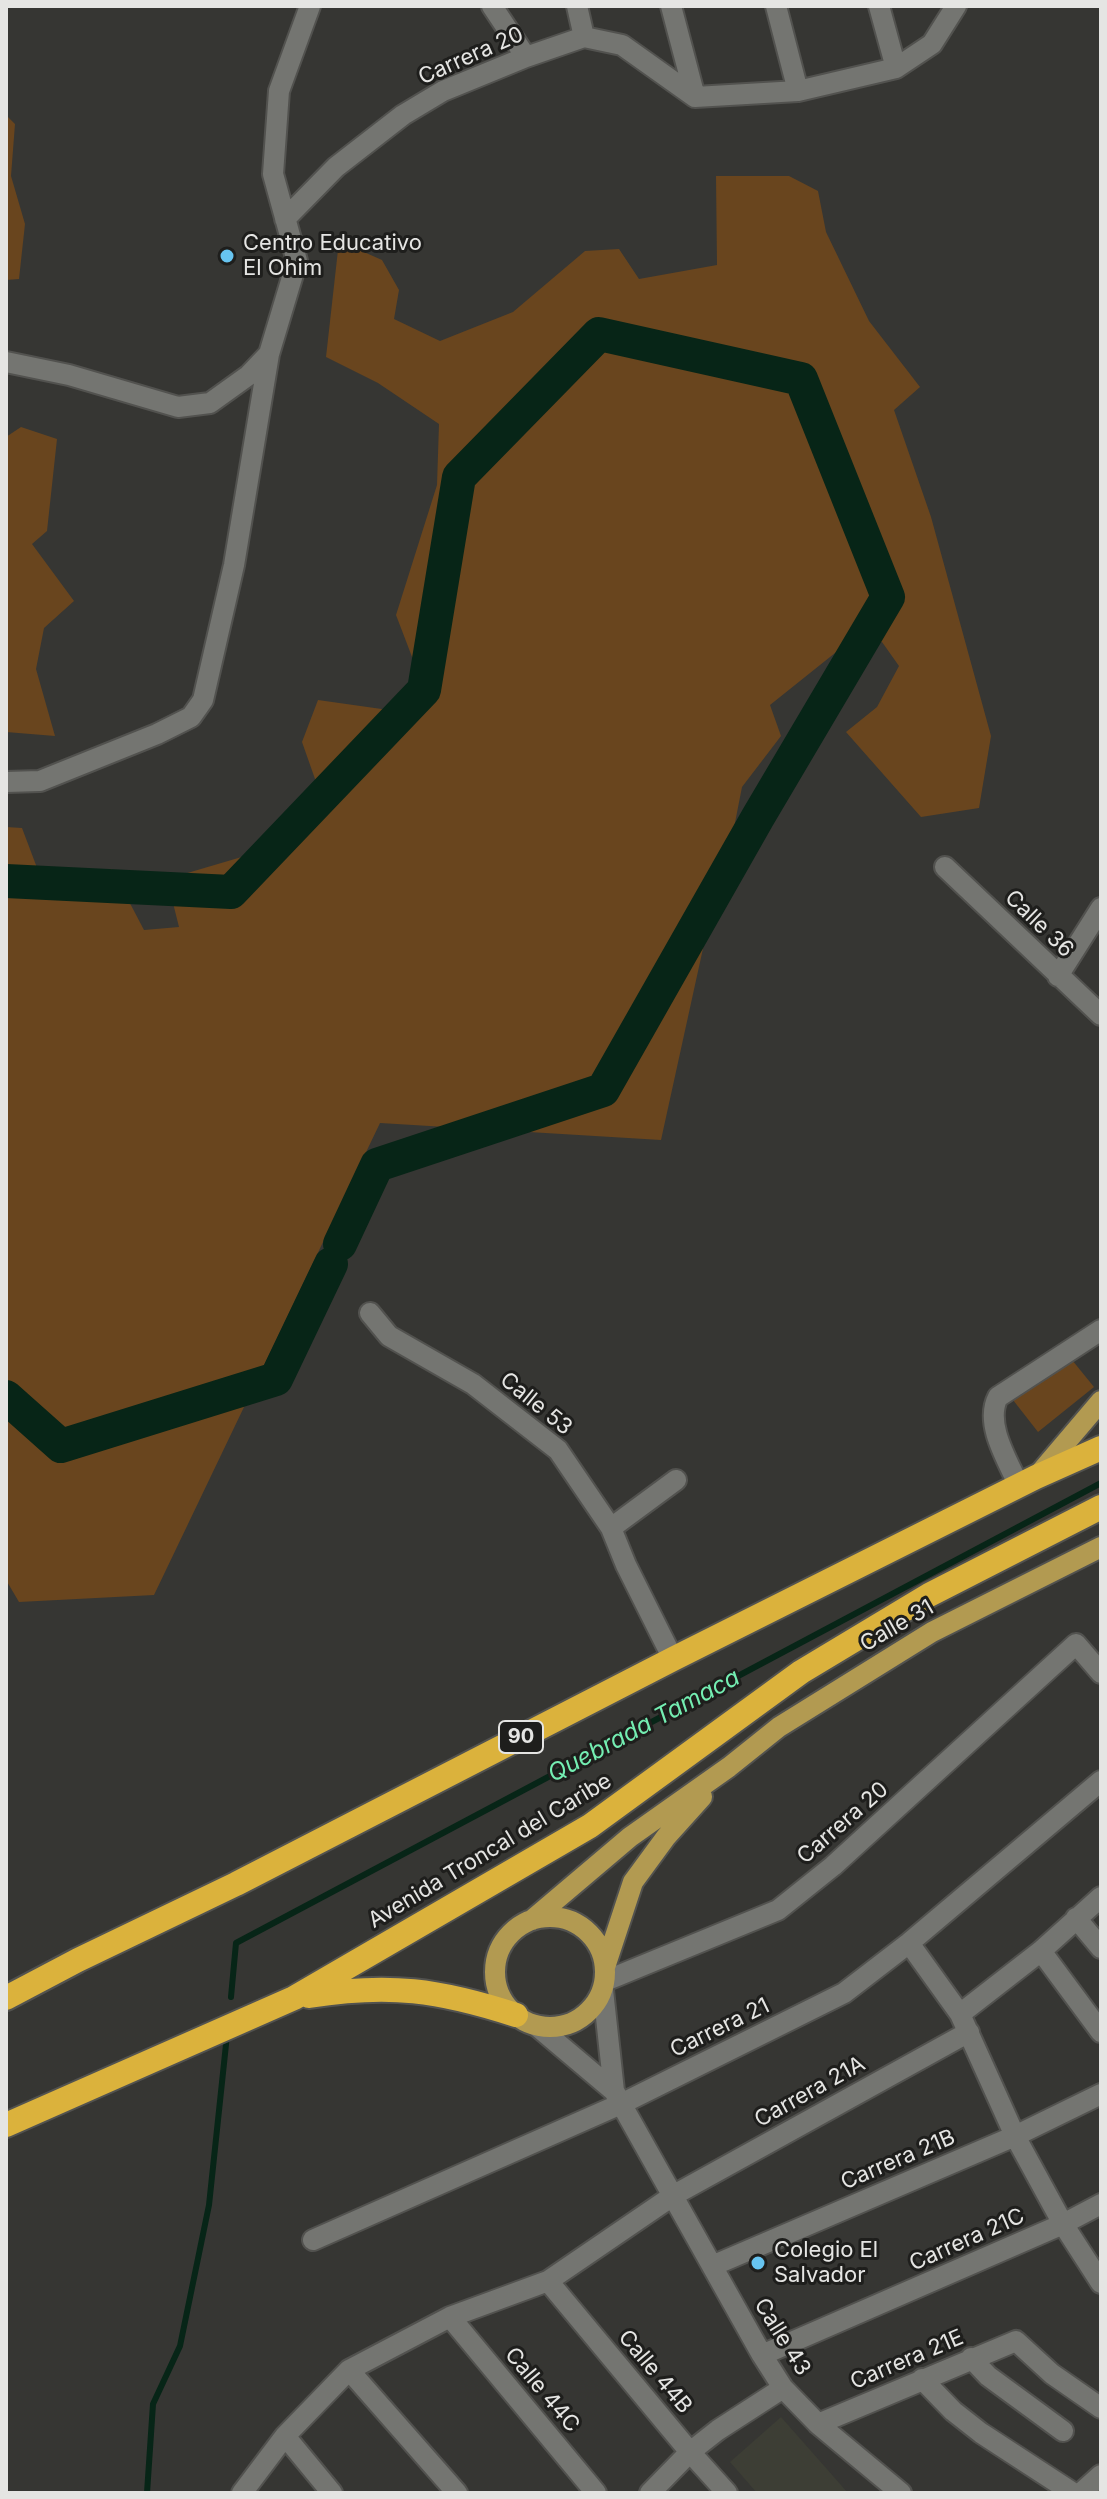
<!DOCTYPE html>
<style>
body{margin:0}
#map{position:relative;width:1107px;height:2499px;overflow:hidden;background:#363633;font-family:Inter,sans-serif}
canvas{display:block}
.frame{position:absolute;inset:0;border:8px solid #e5e5e3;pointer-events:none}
</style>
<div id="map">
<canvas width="1107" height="2499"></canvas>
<div class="frame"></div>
</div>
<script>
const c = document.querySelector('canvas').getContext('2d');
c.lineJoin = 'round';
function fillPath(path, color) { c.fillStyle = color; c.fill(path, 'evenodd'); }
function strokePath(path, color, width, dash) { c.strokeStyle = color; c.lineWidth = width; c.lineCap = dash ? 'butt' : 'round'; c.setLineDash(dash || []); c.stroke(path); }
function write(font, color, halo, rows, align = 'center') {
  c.font = font + ' Inter,sans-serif'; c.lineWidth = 6; c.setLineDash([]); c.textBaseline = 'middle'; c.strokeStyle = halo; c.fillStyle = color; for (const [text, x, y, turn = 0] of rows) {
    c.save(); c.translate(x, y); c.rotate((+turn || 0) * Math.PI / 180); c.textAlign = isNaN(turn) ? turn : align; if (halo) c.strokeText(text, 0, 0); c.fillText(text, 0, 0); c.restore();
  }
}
fillPath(new Path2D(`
 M 781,2417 L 848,2493 L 757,2493 L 730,2462 Z`), '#3d3e35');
fillPath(new Path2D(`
 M 6,115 L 15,124 L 11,176 L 25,224 L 19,279 L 6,280 Z
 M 716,176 L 789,176 L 818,191 L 826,232 L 869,321 L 920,387 L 894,410 L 931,517 L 991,736 L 979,808 L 921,817 L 846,732 L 877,707 L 899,666 L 882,642 L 840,649 L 770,705 L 781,736 L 742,787 L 732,838 L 708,884 L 711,912 L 661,1140 L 380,1123 L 154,1595 L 19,1602 L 6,1580 L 6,827 L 22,828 L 39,873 L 112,869 L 144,930 L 179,927 L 167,879 L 245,856 L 321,796 L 302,742 L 318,700 L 417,714 L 422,683 L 396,615 L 437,485 L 439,424 L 378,383 L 326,357 L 339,241 L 382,260 L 399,290 L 394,319 L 440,341 L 513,312 L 585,251 L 619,249 L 639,279 L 717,265 Z
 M 21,427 L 57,439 L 47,531 L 32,544 L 74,601 L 44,628 L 36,669 L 55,736 L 6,732 L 6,437 Z
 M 1068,1355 L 1094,1387 L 1038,1432 L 1013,1400 Z`), '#69451e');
strokePath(new Path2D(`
 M 231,1997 L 236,1943 L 1101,1483
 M 147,2493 L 153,2404 L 180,2346 L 209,2205 L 227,2035`), '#072517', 6);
strokePath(new Path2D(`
 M 6,881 L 231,892 L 424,690 L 459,477 L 599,334 L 801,379 L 888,597 L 758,817 L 603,1090 L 377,1165 L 340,1244
 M 6,1397 L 61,1446 L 276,1379 L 331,1264`), '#072517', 34);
const minor = new Path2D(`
 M 492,6 L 526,57
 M 577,6 L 584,37
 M 671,6 L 695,97
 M 776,6 L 798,91
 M 879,6 L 896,68
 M 285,219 L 336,167 L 403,115 L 443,91 L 526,57 L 584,37 L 622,45 L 695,97 L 798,91 L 896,68 L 932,44 L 956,6
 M 6,362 L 69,375 L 178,407 L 210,403 L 249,375 L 269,354
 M 6,782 L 40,781 L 157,734 L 191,717 L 203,700 L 234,565 L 269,354 L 297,261 L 273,174 L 279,91 L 310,6
 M 945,867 L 1101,1015
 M 1058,976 L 1101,908
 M 370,1313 L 389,1336 L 473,1384 L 558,1450 L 611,1528 L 626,1565 L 673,1659
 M 1019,1486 C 1008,1461 984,1424 998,1397 L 1101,1330
 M 611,1528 L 676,1480
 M 1076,1918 L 1101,1948
 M 909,1943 L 960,2014 L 1015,2136 L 1063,2224 L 1101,2283
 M 1041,1951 L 1101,2032
 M 605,1981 L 778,1910 L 833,1866 L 1076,1644 L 1101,1673
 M 603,1990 L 614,2091
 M 960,2014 L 1041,1951 L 1101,1897
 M 537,2026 L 614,2091 L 762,2355 L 783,2388 L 818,2424 L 901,2493
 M 313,2240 L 623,2103 L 844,1993 L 909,1943 L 1101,1781
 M 712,2266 L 1015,2136 L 1101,2094
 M 548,2281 L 690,2452 L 727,2493
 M 450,2317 L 596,2493
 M 762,2355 L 1063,2224 L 1101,2204
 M 971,2358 L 988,2376 L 1063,2431
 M 349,2370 L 457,2493
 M 922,2379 L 953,2411 L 981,2433 L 1073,2493
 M 818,2424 L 1016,2341 L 1052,2374 L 1101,2408
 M 285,2436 L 332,2493
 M 242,2493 L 285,2436 L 349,2370 L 450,2317 L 548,2281 L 674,2195 L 969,2032
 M 650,2493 L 690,2452 L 718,2430 L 783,2388
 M 1081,2493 L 1101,2475`);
const major = new Path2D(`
 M 1039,1474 L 1101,1401
 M495 1972a55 55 0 1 1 110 0a55 55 0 1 1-110 0Z
 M 532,1920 L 630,1837 L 729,1767 L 779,1727 L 932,1632 L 1101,1547
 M 605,1967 L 633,1882 L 666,1837 L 702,1797`);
const highway = new Path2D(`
 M 309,1996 C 389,1983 439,1990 516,2015
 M 6,1998 L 78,1960 L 236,1884 L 673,1659 L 1036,1477 L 1101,1448
 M 6,2125 L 294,1998 L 590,1826 L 801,1672 L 929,1595 L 1101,1507`);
strokePath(minor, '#52524f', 24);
strokePath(major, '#52524f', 24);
strokePath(highway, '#52524f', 28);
strokePath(minor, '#747571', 20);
strokePath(major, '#b29a51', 20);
strokePath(highway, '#dbb23c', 24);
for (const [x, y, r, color] of [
 [227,256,8,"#67c4f0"],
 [758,2263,8,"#67c4f0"]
]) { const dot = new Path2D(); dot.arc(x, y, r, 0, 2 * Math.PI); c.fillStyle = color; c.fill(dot); strokePath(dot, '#1e1e1c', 3); }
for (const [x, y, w] of [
 [521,1737,44]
]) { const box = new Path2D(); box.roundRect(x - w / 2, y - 16, w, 32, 6); c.fillStyle = '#1e1e1c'; c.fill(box); strokePath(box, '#e5e5e3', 2); }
write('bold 20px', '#e5e5e3', null, [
 ["90",521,1737]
]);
write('22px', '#e5e5e3', '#1e1e1c', [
 ["Carrera 20",471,56,-24],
 ["Calle 36",1039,924,44],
 ["Calle 53",536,1404,39],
 ["Calle 31",897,1626,-30],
 ["Carrera 20",843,1823,-41],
 ["Avenida Troncal del Caribe",490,1851,-31],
 ["Carrera 21",720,2028,-26],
 ["Carrera 21A",810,2092,-29],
 ["Carrera 21B",898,2160,-23],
 ["Carrera 21C",967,2240,-24],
 ["Calle 43",782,2337,58],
 ["Carrera 21E",907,2360,-23],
 ["Calle 44B",655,2372,50],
 ["Calle 44C",542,2390,50]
]);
write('22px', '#e5e5e3', '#1e1e1c', [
 ["Centro Educativo",243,243],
 ["El Ohim",243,268],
 ["Colegio El",774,2250],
 ["Salvador",774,2275]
], 'left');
write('italic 24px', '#74eeb2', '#1e1e1c', [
 ["Quebrada Tamaca",644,1726,-28]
]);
</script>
